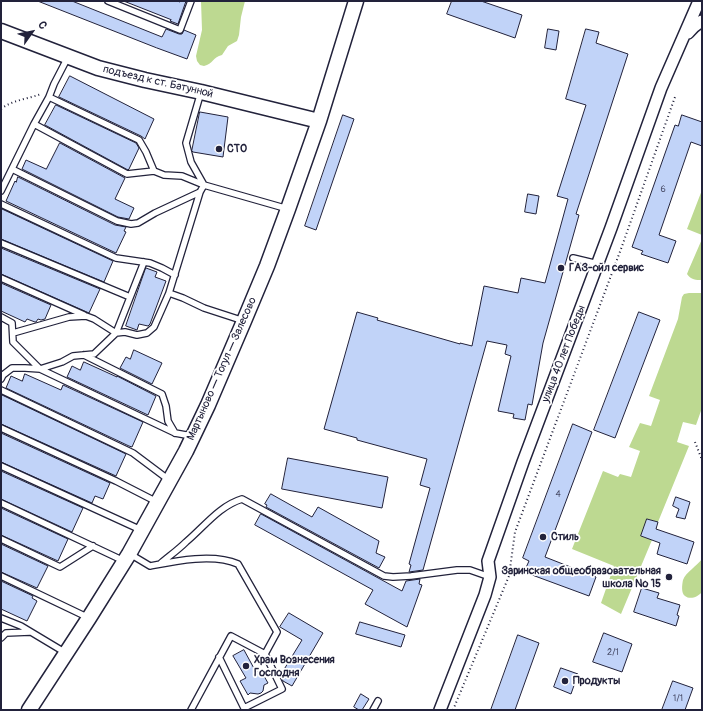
<!DOCTYPE html>
<meta charset="utf-8">
<style>
body{margin:0}
#map{position:relative;width:703px;height:711px;overflow:hidden;background:#fff;font-family:Pangolin,sans-serif}
canvas{display:block}
.frame{position:absolute;inset:0;border:2px solid #22223b;pointer-events:none}
.north{position:absolute;left:12px;top:12px;width:40px;height:40px;-webkit-text-stroke:3px #fff;paint-order:stroke;rotate:57deg;font-size:11px;font-weight:700;line-height:16px;text-align:center;color:#22223b}
.north::after{content:'';display:block;margin:auto;width:14px;height:18px;background:#22223b;clip-path:polygon(50% 0,100% 100%,50% 72%,0 100%)}
</style>
<div id="map">
<canvas width="703" height="711"></canvas>
<div class="frame"></div>
<div class="north">С</div>
</div>
<script>
const c = document.querySelector('canvas').getContext('2d');
c.lineJoin = 'round';
function fillPath(path, color) { c.fillStyle = color; c.fill(path, 'evenodd'); }
function strokePath(path, color, width, dash) { c.strokeStyle = color; c.lineWidth = width; c.lineCap = dash ? 'butt' : 'round'; c.setLineDash(dash || []); c.stroke(path); }
function write(font, color, halo, rows, align = 'center') {
  c.font = font + ' Pangolin,sans-serif'; c.lineWidth = 3.5; c.setLineDash([]); c.textBaseline = 'middle'; c.strokeStyle = halo; c.fillStyle = color; for (const [text, x, y, turn = 0] of rows) {
    c.save(); c.translate(x, y); c.rotate((+turn || 0) * Math.PI / 180); c.textAlign = isNaN(turn) ? turn : align; if (halo) c.strokeText(text, 0, 0); c.fillText(text, 0, 0); c.restore();
  }
}
fillPath(new Path2D(`
 M 201,1 L 245,1 L 241,17 L 239,35 L 237,41 L 228,46 L 222,55 C 213,57 213,64 204,66 L 200,65 L 197,61 L 196,56 L 202,30 Z
 M 702,190 L 702,235 L 687,229 Z
 M 702,239 L 702,280 C 696,280 691,280 687,274 L 689,269 Z
 M 689,293 L 702,293 L 702,408 L 696,425 L 683,422 L 677,442 L 689,446 L 658,522 L 647,519 L 641,536 L 652,540 L 621,614 L 601,603 L 614,566 L 572,549 L 603,471 L 618,477 L 620,474 L 631,477 L 640,451 L 629,447 L 640,423 L 651,426 L 660,400 L 649,396 L 678,319 L 682,297 L 684,294 Z
 M 702,559 L 702,592 C 698,597 690,600 685,596 C 681,593 682,585 683,580 C 686,572 697,566 702,559 Z`), '#bdd991');
const building = new Path2D(`
 M 38,1 L 72,1 L 162,37 L 166,29 L 179,34 L 182,34 L 184,30 L 196,35 L 187,59 L 157,48 Z
 M 124,1 L 177,1 L 180,2 L 181,1 L 186,1 L 178,24 L 170,21 L 171,20 Z
 M 452,1 L 481,1 L 522,15 L 515,38 L 447,14 Z
 M 548,29 L 559,31 L 556,50 L 545,48 Z
 M 586,29 L 599,32 L 596,43 L 628,54 L 576,214 L 579,215 L 543,343 L 532,405 L 528,404 L 525,420 L 513,418 L 514,414 L 498,411 L 511,356 L 505,354 L 507,345 L 487,341 L 423,570 L 409,572 L 411,565 L 409,564 L 430,488 L 420,485 L 427,459 L 357,440 L 357,438 L 324,429 L 357,312 L 378,318 L 377,320 L 460,344 L 460,343 L 472,346 L 484,286 L 518,293 L 521,278 L 545,283 L 568,199 L 557,196 L 586,105 L 566,99 Z
 M 70,76 L 154,119 L 145,139 L 141,136 L 59,97 Z
 M 56,105 L 136,143 L 139,148 L 129,169 L 128,170 L 45,125 Z
 M 200,112 L 228,117 L 223,157 L 193,152 L 192,151 Z
 M 343,115 L 354,119 L 316,230 L 305,226 Z
 M 682,115 L 702,122 L 702,146 L 691,142 L 659,235 L 676,241 L 668,263 L 641,254 L 643,251 L 632,247 L 675,125 L 678,126 Z
 M 60,143 L 125,178 L 115,199 L 134,208 L 129,219 L 118,217 L 22,169 L 26,160 L 46,169 Z
 M 18,177 L 115,225 L 126,227 L 124,231 L 126,232 L 116,253 L 6,201 L 15,181 L 16,182 Z
 M 528,194 L 539,196 L 536,214 L 525,212 Z
 M 2,209 L 113,261 L 104,282 L 1,239 L 1,212 Z
 M 1,248 L 100,289 L 89,313 L 1,274 Z
 M 146,268 L 157,272 L 155,277 L 166,281 L 150,324 L 148,326 L 139,324 L 137,330 L 126,326 Z
 M 1,283 L 51,305 L 45,319 L 41,320 L 38,319 L 36,322 L 35,322 L 27,319 L 25,322 L 1,311 Z
 M 639,312 L 660,320 L 615,438 L 594,430 Z
 M 134,350 L 162,363 L 152,384 L 120,368 L 126,357 L 130,359 Z
 M 84,362 L 117,377 L 117,376 L 156,396 L 148,415 L 67,377 L 72,366 L 80,370 Z
 M 25,374 L 61,390 L 63,385 L 143,422 L 132,447 L 129,446 L 6,388 L 11,376 L 22,381 Z
 M 2,395 L 126,454 L 116,476 L 1,424 L 1,398 Z
 M 573,424 L 592,432 L 545,557 L 596,577 L 589,596 L 524,572 L 529,561 L 523,558 Z
 M 1,433 L 110,483 L 103,499 L 95,496 L 92,503 L 1,462 Z
 M 288,458 L 388,477 L 382,508 L 282,489 Z
 M 1,471 L 83,508 L 72,532 L 1,499 Z
 M 271,494 L 312,517 L 318,507 L 379,541 L 376,553 L 385,557 L 379,568 L 266,507 L 267,505 L 265,504 Z
 M 676,497 L 690,502 L 685,519 L 676,517 L 679,509 L 673,506 Z
 M 1,508 L 68,539 L 58,561 L 1,535 Z
 M 261,514 L 402,591 L 406,581 L 420,579 L 419,584 L 422,585 L 407,627 L 365,604 L 373,590 L 255,525 Z
 M 647,519 L 658,522 L 656,529 L 694,542 L 687,564 L 657,554 L 660,543 L 641,536 Z
 M 1,544 L 48,566 L 37,588 L 1,572 Z
 M 1,581 L 33,596 L 32,598 L 37,601 L 27,621 L 1,609 Z
 M 642,588 L 659,593 L 657,598 L 680,605 L 677,615 L 679,616 L 676,626 L 634,612 Z
 M 289,613 L 323,633 L 292,686 L 283,681 L 280,676 L 302,640 L 280,627 Z
 M 360,622 L 405,635 L 401,647 L 356,634 Z
 M 604,633 L 632,644 L 622,672 L 593,662 Z
 M 518,635 L 539,643 L 515,710 L 491,710 Z
 M 244,650 L 256,672 L 260,669 L 268,683 L 264,685 L 263,691 L 261,693 L 258,694 L 250,693 L 248,695 L 240,681 L 246,678 L 233,656 Z
 M 561,668 L 578,674 L 571,694 L 554,687 Z
 M 673,681 L 693,688 L 685,710 L 662,710 Z
 M 361,694 L 369,699 L 362,710 L 359,710 L 354,707 Z`);
fillPath(building, '#c1d3f8');
strokePath(building, '#22223b', 1);
const service = new Path2D(`
 M 108,1 L 180,30 L 191,1
 M 201,92 L 186,143 L 191,162 L 204,185
 M 49,97 L 139,140 L 146,152 L 154,171
 M 34,124 L 127,174 L 154,171 L 164,175 L 182,176 L 204,185
 M 12,169 L 117,221 L 131,224 L 138,223 L 155,213 L 200,192
 M 1,191 L 34,124 L 49,97 L 54,84 L 68,57
 M 1,204 L 116,258 L 150,263 L 162,268 L 175,275
 M 1,243 L 130,297
 M 573,258 L 598,264
 M 1,278 L 84,315
 M 1,317 L 12,323 L 13,342 L 40,369 L 175,433 L 186,435 L 192,433
 M 244,321 L 204,308 L 183,298 L 169,293 L 200,192 L 204,185 L 288,209
 M 13,333 L 69,317 L 86,316 L 94,319 L 116,333 L 144,262
 M 84,355 L 162,394 L 166,406 L 168,421 L 175,433
 M 1,379 L 3,375 L 12,368 L 25,368 L 40,369 L 62,362 L 73,356 L 94,354 L 116,333 L 125,332 L 137,335 L 147,333 L 154,327 L 169,293
 M 1,390 L 133,453 L 169,480
 M 1,428 L 116,481 L 157,502
 M 1,466 L 141,530
 M 1,503 L 124,561
 M 1,539 L 60,567 L 93,546
 M 130,554 L 150,566 C 175,561 213,553 238,564 L 277,632 L 265,654 L 231,636 L 191,710
 M 160,564 C 168,557 178,550 186,542 C 204,527 219,506 242,499 L 384,576 L 393,577 L 411,576 L 457,570 L 470,570 L 490,577
 M 1,576 L 89,618
 M 1,618 L 21,626 L 66,653
 M 1,638 L 6,633 L 30,632
 M 219,657 L 244,708 L 282,689 L 265,654
 M 373,710 L 378,701`);
const minor = new Path2D(`
 M 688,33 C 692,28 696,24 702,21
 M 440,710 L 485,595 L 490,577 L 488,561 L 523,462 L 611,228 L 661,88 L 699,1`);
const tertiary = new Path2D(`
 M 1,31 L 98,68 L 145,80 L 201,92 L 319,121
 M 29,710 L 89,618 L 129,554 L 186,451 L 208,405 L 244,321 L 267,266 L 288,209 L 319,121 L 356,1`);
strokePath(service, '#22223b', 8);
strokePath(minor, '#22223b', 14);
strokePath(tertiary, '#22223b', 17);
strokePath(new Path2D(`
 M 1,109 C 12,100 28,99 41,94
 M 695,442 L 702,460
 M 453,710 L 509,576 L 515,532 L 621,249 L 675,97`), '#22223b', 2, [1, 3]);
strokePath(service, '#fff', 5.5);
strokePath(minor, '#fff', 11);
strokePath(tertiary, '#fff', 14);
for (const [x, y, r, color] of [
 [219,149,4,"#22223b"],
 [561,268,4,"#22223b"],
 [543,537,4,"#22223b"],
 [669,577,4,"#22223b"],
 [246,666,4,"#22223b"],
 [565,681,4,"#22223b"]
]) { const dot = new Path2D(); dot.arc(x, y, r, 0, 2 * Math.PI); c.fillStyle = color; c.fill(dot); strokePath(dot, '#fff', 1.5); }
write('9px', '#4a4e6a', null, [
 ["6",663,190],
 ["4",558,495],
 ["2/1",613,653],
 ["1/1",678,699]
]);
write('11px', '#22223b', '#fff', [
 ["подъезд к ст. Батунной",158,82,13],
 ["улица 40 лет Победы",564,354,-69],
 ["Мартыново — Тогул — Залесово",222,369,-66]
]);
write('bold 11px', '#22223b', '#fff', [
 ["СТО",227,149],
 ["ГАЗ-ойл сервис",569,268],
 ["Стиль",551,537],
 ["Заринская общеобразовательная",661,571,"right"],
 ["школа № 15",661,584,"right"],
 ["Храм Вознесения",254,660],
 ["Господня",254,673],
 ["Продукты",573,681]
], 'left');
</script>
